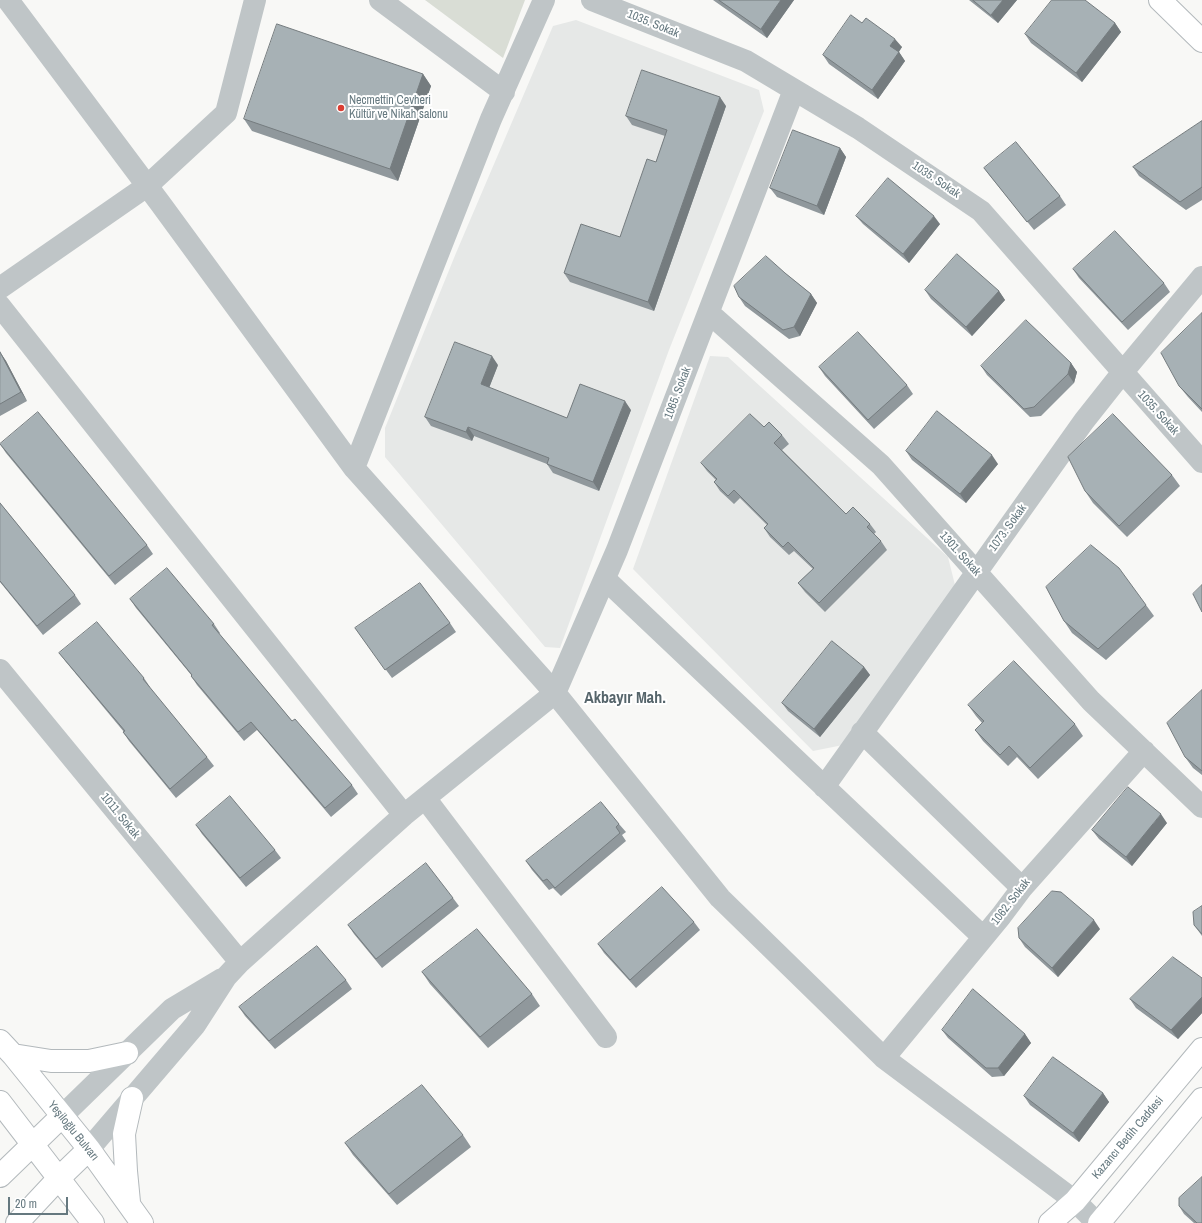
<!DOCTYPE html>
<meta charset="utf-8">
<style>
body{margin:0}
#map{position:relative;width:1202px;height:1223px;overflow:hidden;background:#f8f8f6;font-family:"Archivo Narrow",sans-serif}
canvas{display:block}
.scale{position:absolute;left:8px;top:1197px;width:60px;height:18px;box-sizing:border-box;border:2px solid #65787f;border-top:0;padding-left:5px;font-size:12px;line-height:14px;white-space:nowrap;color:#65787f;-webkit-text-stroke:3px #fff;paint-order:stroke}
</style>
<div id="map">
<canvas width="1202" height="1223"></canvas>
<div class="scale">20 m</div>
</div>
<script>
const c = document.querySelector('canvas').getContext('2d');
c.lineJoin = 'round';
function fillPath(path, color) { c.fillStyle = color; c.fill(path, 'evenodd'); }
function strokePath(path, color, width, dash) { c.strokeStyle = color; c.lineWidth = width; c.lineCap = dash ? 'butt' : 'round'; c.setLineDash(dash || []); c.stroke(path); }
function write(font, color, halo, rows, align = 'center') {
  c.font = font + ' "Archivo Narrow",sans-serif'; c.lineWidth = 4; c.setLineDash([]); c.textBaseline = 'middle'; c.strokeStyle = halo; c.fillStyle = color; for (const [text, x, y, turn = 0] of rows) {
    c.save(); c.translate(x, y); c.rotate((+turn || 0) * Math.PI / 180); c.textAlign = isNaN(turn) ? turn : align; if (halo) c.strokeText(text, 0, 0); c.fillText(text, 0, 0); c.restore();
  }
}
fillPath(new Path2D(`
 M 576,20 L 759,90 L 764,111 L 669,350 L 560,648 L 545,647 L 385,457 L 385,428 L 456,253 L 553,26 Z
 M 710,356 L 728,357 L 948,557 L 955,585 L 843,745 L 813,751 L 633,569 Z`), '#e6e8e7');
fillPath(new Path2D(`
 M 425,0 L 525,0 L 503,58 Z`), '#d9ddd5');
const major = new Path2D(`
 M 1160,0 L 1202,41
 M 0,1041 L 13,1055 L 89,1149 L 142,1223
 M 13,1055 L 51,1061 L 89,1061 L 127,1053
 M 0,1102 L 93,1223
 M 0,1176 L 61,1117
 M 129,1202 L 126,1171 L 124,1134 L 132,1098
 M 17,1223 L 59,1178 L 89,1149
 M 1050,1223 L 1075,1201 L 1202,1049
 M 1099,1223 L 1202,1099`);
strokePath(major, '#b3b9bc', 24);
strokePath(new Path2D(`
 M 8,0 L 160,203 L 354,468 L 555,693 L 720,898 L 884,1058 L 1075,1201 L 1097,1223
 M 380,0 L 504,92
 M 592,0 L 746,61 L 858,128 L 981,211 L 1202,462
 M 0,288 L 147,186 L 226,113 L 255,0
 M 0,306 L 163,512 L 404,815
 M 709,313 L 881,465 L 1091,701 L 1202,807
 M 354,468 L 491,119 L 544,0
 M 605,579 L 983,937
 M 0,670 L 240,962
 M 862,732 L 1022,888
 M 824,787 L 1084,421 L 1122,373 L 1202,277
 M 425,798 L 606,1037
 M 884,1058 L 1001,916 L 1022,888 L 1144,751
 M 61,1117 L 172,1009 L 222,979
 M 89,1149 L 195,1025 L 226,977 L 240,962 L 404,815 L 555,693 L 617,550 L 794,90`), '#bfc5c7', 22);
strokePath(major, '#fff', 22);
fillPath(new Path2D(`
 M 713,0 L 794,0 L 767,38 Z
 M 969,0 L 1017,0 L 998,23 Z
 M 862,23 L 902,47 L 899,52 L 905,61 L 878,99 L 829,64 L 823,55 Z
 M 1115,23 L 1121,32 L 1082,82 L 1031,43 L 1025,34 Z
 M 423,74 L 431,86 L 398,181 L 252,131 L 244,119 Z
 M 726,106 L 654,311 L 570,282 L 564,273 L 620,237 L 656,162 L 665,136 L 632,125 L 626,116 Z
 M 1202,121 L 1202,200 L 1186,210 L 1139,176 L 1133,167 Z
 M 840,148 L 846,157 L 824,215 L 777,197 L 770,188 Z
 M 984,168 L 1060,196 L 1066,205 L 1034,230 L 990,176 Z
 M 856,216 L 940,224 L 909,263 L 863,224 Z
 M 1073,269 L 1164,283 L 1170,292 L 1128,330 L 1079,278 Z
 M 785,273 L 811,294 L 817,303 L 800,336 L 789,339 L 745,306 L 739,297 Z
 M 925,290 L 999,291 L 1005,300 L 972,336 L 931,299 Z
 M 1202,313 L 1202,412 L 1188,397 L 1179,386 Z
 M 0,352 L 6,361 L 27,401 L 0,416 Z
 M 1071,363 L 1077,372 L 1074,383 L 1041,416 L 1030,417 L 987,375 L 981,366 Z
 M 498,365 L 489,388 L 567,418 L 631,410 L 599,491 L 553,473 L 547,464 L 474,436 L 472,441 L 431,426 L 425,417 Z
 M 819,367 L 907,385 L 913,394 L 874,429 L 825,376 Z
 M 782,435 L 789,444 L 782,450 L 846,514 L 870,524 L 876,532 L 874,534 L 881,541 L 887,550 L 825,612 L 805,592 L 798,583 L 813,569 L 794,551 L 789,555 L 770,537 L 764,528 L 767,525 L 740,498 L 734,504 L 720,491 L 714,482 L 716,480 L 707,471 L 701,463 Z
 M 0,444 L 147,545 L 153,554 L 115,585 L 6,453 Z
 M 906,451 L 998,464 L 966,503 L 912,460 Z
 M 1172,475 L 1180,486 L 1127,537 L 1093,503 L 1085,491 Z
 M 0,503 L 75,595 L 81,604 L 43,635 L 0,582 Z
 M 130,599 L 214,624 L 220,633 L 219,634 L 292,721 L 352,785 L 358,794 L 331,817 L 257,730 L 244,741 L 197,685 L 191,676 L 192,676 L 136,608 Z
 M 1146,605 L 1154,616 L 1106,660 L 1072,633 L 1064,621 Z
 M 450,623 L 456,632 L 392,678 L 355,628 Z
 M 59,653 L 144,678 L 150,687 L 149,687 L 207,757 L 214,766 L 176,798 L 129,741 L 123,732 L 124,732 L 66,662 Z
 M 864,667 L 870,675 L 820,737 L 788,711 L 782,703 Z
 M 1202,690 L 1202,775 L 1193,768 L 1185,757 Z
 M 968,705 L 1075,724 L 1083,736 L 1038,779 L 1017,757 L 1008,766 L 983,741 L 975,730 L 982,723 L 976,716 Z
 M 1167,823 L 1132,866 L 1099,839 L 1092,830 Z
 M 619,824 L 626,832 L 622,835 L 626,841 L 561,896 L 553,888 L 549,890 L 532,870 L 526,861 Z
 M 196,825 L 275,850 L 281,858 L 246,887 L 202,834 Z
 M 453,898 L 459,906 L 382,968 L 354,934 L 348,925 Z
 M 1202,906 L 1202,936 L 1194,925 Z
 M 694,922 L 700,930 L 636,988 L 604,953 L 598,944 Z
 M 1100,929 L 1058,977 L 1025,947 L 1019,938 Z
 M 422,972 L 532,994 L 540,1006 L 488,1048 L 430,984 Z
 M 1202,978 L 1202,1013 L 1178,1039 L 1136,1008 L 1130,999 Z
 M 346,980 L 352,989 L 275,1049 L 245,1016 L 239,1007 Z
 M 942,1030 L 1025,1034 L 1031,1043 L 1004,1076 L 992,1077 L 948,1038 Z
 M 1103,1093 L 1109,1102 L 1079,1142 L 1030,1105 L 1024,1096 Z
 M 463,1135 L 471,1147 L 397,1205 L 353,1155 L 345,1143 Z
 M 1179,1206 L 1202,1223 L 1194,1223 L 1184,1214 Z`), '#90989c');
fillPath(new Path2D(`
 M 781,0 L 794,0 L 767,38 L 761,29 Z
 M 1003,0 L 1017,0 L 998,23 L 991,15 Z
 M 1115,23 L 1121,32 L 1082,82 L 1076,73 Z
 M 895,39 L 902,47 L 897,54 L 890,46 Z
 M 899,52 L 905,61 L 878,99 L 872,90 Z
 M 423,74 L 431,86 L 398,181 L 390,169 Z
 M 720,97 L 726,106 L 654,311 L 648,302 Z
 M 840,148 L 846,157 L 824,215 L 817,206 Z
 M 934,216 L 940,224 L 909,263 L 903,254 Z
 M 999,291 L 1005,300 L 972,336 L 966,327 Z
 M 811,294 L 817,303 L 800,336 L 794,327 Z
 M 0,352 L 6,361 L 27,401 L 21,392 Z
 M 492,356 L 498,365 L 487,393 L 481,384 Z
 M 1071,363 L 1077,372 L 1074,383 L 1068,374 Z
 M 625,401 L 631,410 L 599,491 L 593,482 Z
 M 468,427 L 474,436 L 472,441 L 466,432 Z
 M 992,455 L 998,464 L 966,503 L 960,494 Z
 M 864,667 L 870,675 L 820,737 L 814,729 Z
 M 1161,814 L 1167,823 L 1132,866 L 1126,857 Z
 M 1094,920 L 1100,929 L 1058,977 L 1052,968 Z
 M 1202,997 L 1202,1013 L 1178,1039 L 1171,1030 Z
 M 1025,1034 L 1031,1043 L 1004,1076 L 998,1068 Z
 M 1103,1093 L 1109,1102 L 1079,1142 L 1073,1133 Z`), '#757c7f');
const building = new Path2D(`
 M 719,0 L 781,0 L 761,29 Z
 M 973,0 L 1003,0 L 991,15 Z
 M 1052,0 L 1085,0 L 1115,23 L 1076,73 L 1025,34 Z
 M 851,15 L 862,23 L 866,18 L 895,39 L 890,46 L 899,52 L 872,90 L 823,55 Z
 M 277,24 L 423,74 L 390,169 L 244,119 Z
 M 642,70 L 720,97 L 648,302 L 564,273 L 581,224 L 620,237 L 647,159 L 656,162 L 667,130 L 626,116 Z
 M 1202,121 L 1202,187 L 1180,202 L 1133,167 Z
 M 793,130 L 840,148 L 817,206 L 770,188 Z
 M 1016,142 L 1060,196 L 1027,222 L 984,168 Z
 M 888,178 L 934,216 L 903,254 L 856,216 Z
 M 1115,231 L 1164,283 L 1122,322 L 1073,269 Z
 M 957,254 L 999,291 L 966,327 L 925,290 Z
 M 766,256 L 785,273 L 811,294 L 794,327 L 783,330 L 739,297 L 734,286 Z
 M 1202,313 L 1202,409 L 1179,386 L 1161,353 Z
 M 1026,320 L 1071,363 L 1068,374 L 1034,407 L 1024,409 L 981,366 Z
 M 858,332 L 907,385 L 868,420 L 819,367 Z
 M 455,342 L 492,356 L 481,384 L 567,418 L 580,384 L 625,401 L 593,482 L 547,464 L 549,458 L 468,427 L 466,432 L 425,417 Z
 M 0,352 L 21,392 L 0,404 Z
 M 937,411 L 992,455 L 960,494 L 906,451 Z
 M 38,412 L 147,545 L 109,576 L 0,444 Z
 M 750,414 L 764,427 L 769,422 L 782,435 L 774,443 L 846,514 L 853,507 L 870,524 L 867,527 L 881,541 L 819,603 L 798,583 L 814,568 L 788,542 L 783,547 L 764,528 L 768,524 L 734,490 L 728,496 L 714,482 L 717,479 L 701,463 Z
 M 1113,414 L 1172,475 L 1119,526 L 1085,491 L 1068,457 Z
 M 0,503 L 75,595 L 37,626 L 0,581 Z
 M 1091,545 L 1119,568 L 1146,605 L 1098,649 L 1064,621 L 1046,587 Z
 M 167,568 L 214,624 L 212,625 L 292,721 L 295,719 L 352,785 L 325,808 L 251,722 L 238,732 L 191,676 L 192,675 L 130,599 Z
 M 420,583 L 450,623 L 385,670 L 355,628 Z
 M 1202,585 L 1202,612 L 1193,594 Z
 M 97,622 L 144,678 L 143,679 L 207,757 L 170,789 L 123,732 L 125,731 L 59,653 Z
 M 832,641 L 864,667 L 814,729 L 782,703 Z
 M 1014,661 L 1075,724 L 1030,768 L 1009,746 L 1000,755 L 975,730 L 984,721 L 968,705 Z
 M 1202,690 L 1202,771 L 1185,757 L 1167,723 Z
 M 1128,787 L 1161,814 L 1126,857 L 1092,830 Z
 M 230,796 L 275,850 L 240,878 L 196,825 Z
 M 601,802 L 619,824 L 616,827 L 620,833 L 555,888 L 547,879 L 543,881 L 526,861 Z
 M 426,863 L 453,898 L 376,959 L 348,925 Z
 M 662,887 L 694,922 L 630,980 L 598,944 Z
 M 1052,891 L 1061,892 L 1094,920 L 1052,968 L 1019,938 L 1018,928 Z
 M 1202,906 L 1202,934 L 1194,925 L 1193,912 Z
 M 477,929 L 532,994 L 480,1037 L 422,972 Z
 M 317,946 L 346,980 L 269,1041 L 239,1007 Z
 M 1173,957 L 1202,978 L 1202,997 L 1171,1030 L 1130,999 Z
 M 973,989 L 1025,1034 L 998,1068 L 986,1068 L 942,1030 Z
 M 1053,1057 L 1103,1093 L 1073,1133 L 1024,1096 Z
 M 422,1085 L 463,1135 L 389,1194 L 345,1143 Z
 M 1202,1177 L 1202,1223 L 1197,1223 L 1179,1206 L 1179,1198 Z`);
fillPath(building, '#a7b1b5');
strokePath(building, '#757c7f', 1);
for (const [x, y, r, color] of [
 [341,108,4,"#db3e33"]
]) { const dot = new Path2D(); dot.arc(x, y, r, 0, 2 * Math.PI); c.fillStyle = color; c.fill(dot); strokePath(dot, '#fff', 1.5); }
write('12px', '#65787f', '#fff', [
 ["1035. Sokak",653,24,22],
 ["1035. Sokak",936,180,34],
 ["1065. Sokak",678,393,-69],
 ["1035. Sokak",1158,413,48],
 ["1073. Sokak",1008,528,-54],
 ["1301. Sokak",960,554,48],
 ["1011. Sokak",120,816,51],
 ["1062. Sokak",1011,902,-52],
 ["Yeşiloğlu Bulvarı",73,1131,51],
 ["Kazancı Bedih Caddesi",1128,1138,-50]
]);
write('12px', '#65787f', '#fff', [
 ["Necmettin Cevheri",349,101],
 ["Kültür ve Nikah salonu",349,115]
], 'left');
write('bold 16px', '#56656b', '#fff', [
 ["Akbayır Mah.",625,699]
]);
</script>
